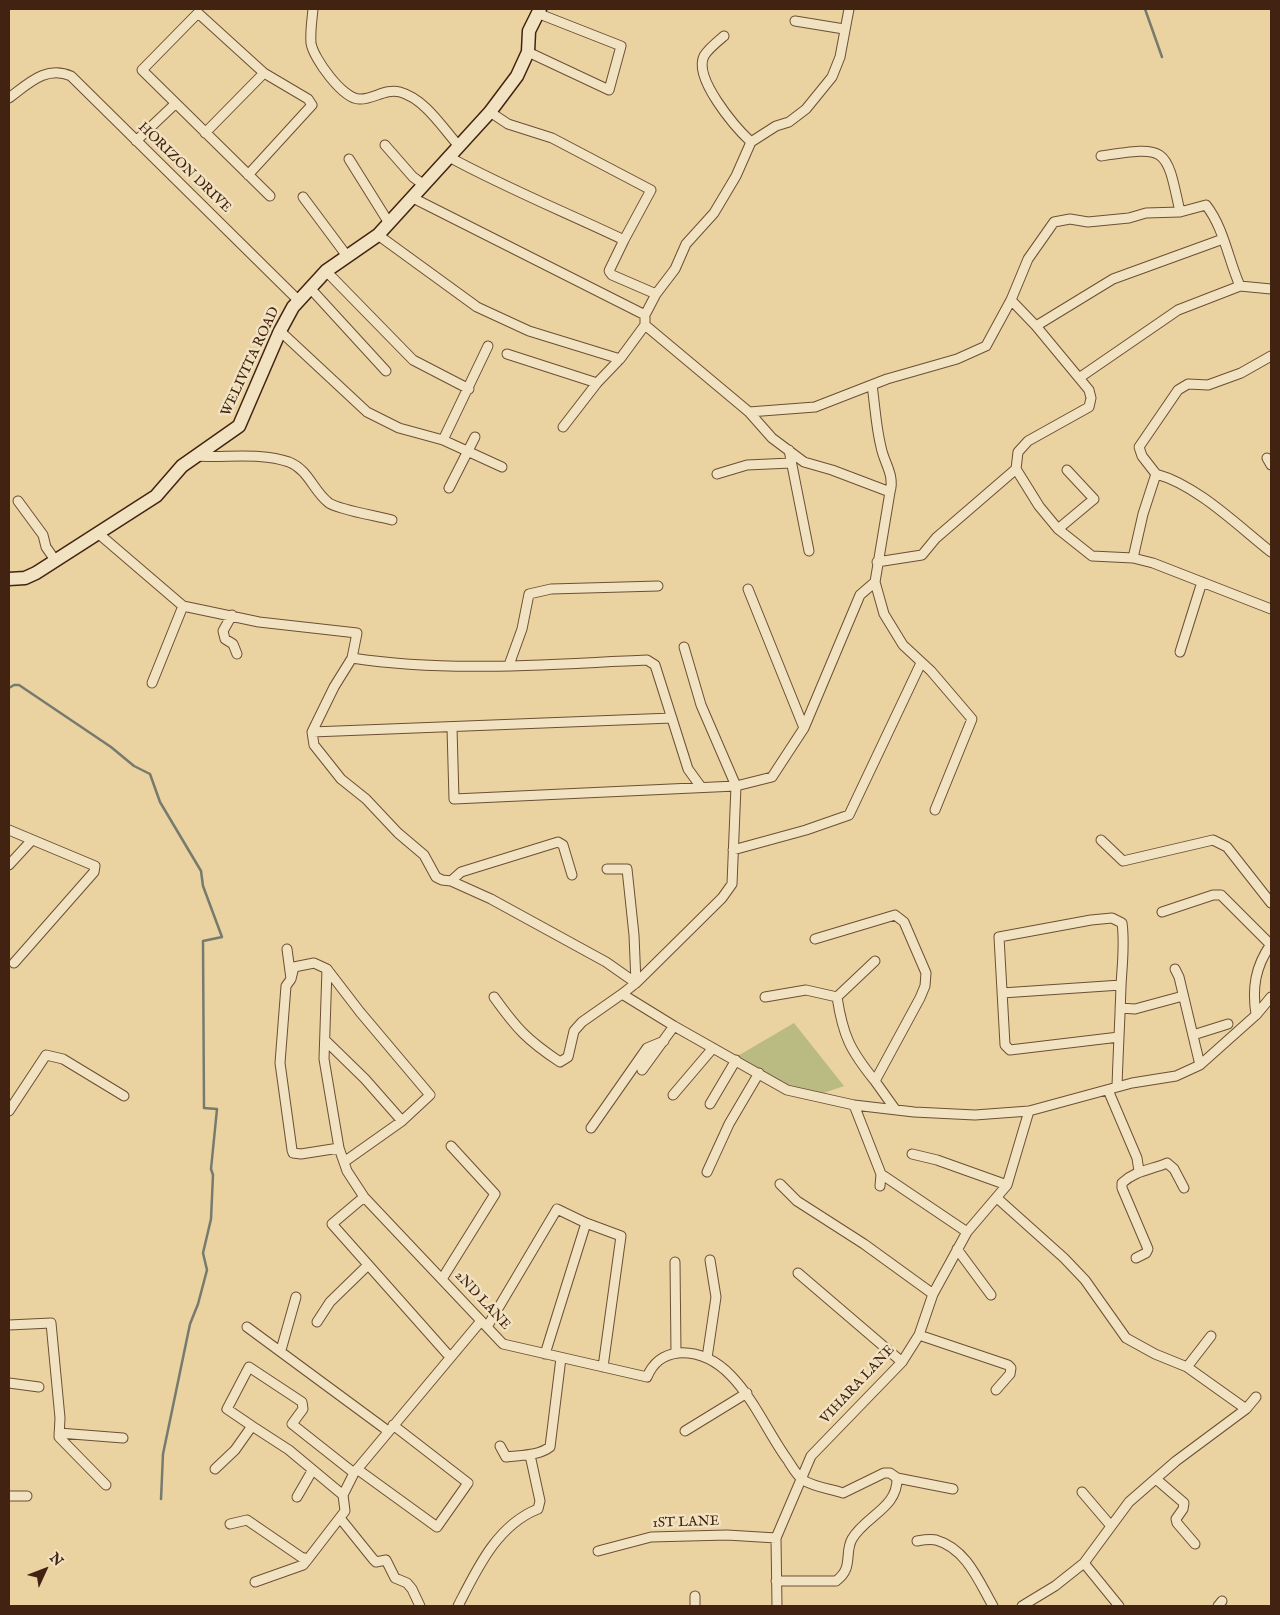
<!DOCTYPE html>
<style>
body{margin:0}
#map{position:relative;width:1280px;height:1615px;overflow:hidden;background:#ead2a1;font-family:"IM FELL English",serif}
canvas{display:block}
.frame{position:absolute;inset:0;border:10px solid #422311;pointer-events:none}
.north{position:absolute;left:20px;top:1545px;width:50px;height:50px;-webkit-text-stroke:4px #f1e2c2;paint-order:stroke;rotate:47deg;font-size:14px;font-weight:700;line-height:20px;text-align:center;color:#422311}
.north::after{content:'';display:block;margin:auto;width:18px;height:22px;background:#422311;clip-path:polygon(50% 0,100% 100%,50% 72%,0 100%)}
</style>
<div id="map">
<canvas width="1280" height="1615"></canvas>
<div class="frame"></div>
<div class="north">N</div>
</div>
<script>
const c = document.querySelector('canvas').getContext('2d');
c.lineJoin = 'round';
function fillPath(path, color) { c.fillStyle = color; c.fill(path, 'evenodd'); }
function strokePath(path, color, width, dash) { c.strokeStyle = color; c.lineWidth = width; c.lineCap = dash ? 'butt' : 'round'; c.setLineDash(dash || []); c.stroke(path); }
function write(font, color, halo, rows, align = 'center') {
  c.font = font + ' "IM FELL English",serif'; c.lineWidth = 5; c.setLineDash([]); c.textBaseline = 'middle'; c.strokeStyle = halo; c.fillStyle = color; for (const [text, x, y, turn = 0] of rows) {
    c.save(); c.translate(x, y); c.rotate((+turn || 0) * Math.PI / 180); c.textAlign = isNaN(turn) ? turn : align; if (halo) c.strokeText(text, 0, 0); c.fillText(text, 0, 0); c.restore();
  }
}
fillPath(new Path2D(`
 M 794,1023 L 844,1086 L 818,1095 L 788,1086 L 736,1057 Z`), '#b9bb83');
strokePath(new Path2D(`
 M 1145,9 L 1162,57
 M 9,688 L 14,685 L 19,685 L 111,747 L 134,766 L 150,774 L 160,802 L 201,871 L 203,886 L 222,937 L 203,941 L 204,1108 L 217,1109 L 211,1169 L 213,1175 L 211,1219 L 203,1253 L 207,1270 L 198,1304 L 190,1324 L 163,1454 L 161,1499`), '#767b6e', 2.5);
const street = new Path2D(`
 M 313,9 C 312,20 310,32 311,43 C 313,58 343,99 359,99 C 373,100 385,88 400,92 C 425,99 442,127 458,145
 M 795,21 L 844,29
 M 724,36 C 718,41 708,49 704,56 C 693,78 735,127 751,142
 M 528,52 L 609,90 L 621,46 L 537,13
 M 9,98 C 28,84 46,65 71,76 L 299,301
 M 205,133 L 264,73
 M 136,141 L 175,104
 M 751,142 L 776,126 L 789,122 L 806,109 L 832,77 L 840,57 L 849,9
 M 385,145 L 413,177 L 424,185
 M 1101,156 C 1167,146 1166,146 1180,212
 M 449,157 C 506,188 565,212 624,240 L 651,190 L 552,138 L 508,124 L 490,112
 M 349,159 L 389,223
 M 248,175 L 312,105 L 308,99 L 264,73 L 198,13 L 142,70 L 270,196
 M 303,197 L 347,256
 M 413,198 L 645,315
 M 378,235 L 477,307 L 529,331 L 620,359 L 645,325 L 645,315 L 656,294 L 675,269 L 686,244 L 714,213 L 736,176 L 751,142
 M 1223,239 L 1113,279 L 1036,326 L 1011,300 L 1028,259 L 1054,222 L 1070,219 L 1088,222 L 1129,218 L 1146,213 L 1180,212 L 1206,205 C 1224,228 1228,259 1240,286
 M 624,240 L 609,271 L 612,275 L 656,294
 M 326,271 L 413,360 L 469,389
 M 310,288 L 386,371
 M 645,325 L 749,412 L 815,407 L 887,379 L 957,359 L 986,346 L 1011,300
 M 280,331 L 367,412 L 399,428 L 443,440 L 488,346
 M 507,354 L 597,383
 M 1079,378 L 1178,310 L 1240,286 L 1271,289
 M 872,385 C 875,406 876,427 881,447 C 884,463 895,475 890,492
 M 749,412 L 772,438 L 804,462 L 832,470 L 890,492 L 875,582 L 884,614 L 903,645 L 931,671 L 972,719 L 935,810
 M 563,427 L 597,383 L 620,359
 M 443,440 L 502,467
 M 789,450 L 809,551
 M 196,456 C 227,458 260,452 289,462 C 309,470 313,491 329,503 C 339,510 378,516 392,520
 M 1267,458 L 1271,465
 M 1016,469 L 1018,452 L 1028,441 L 1089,407 L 1091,398 L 1089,390 L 1036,326
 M 717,474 L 747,465 L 791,463
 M 1156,474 C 1197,485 1238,526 1271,552
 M 449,488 L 475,437
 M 18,501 L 43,535 L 46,547 L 55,560
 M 1058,529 L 1094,499 L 1067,470
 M 99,534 L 183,606 L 259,622 L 357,633 L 352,658 L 334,687 L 312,732 L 314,745 L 341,779 L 366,799 L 398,833 L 424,855 L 436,877 L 442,880 L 451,881 L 491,899 L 606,962 L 636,983 L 622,994 L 674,1026 L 787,1090 L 854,1105 L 914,1112 L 975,1115 L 1029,1111 L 1132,1083 L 1176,1076 L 1200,1065 L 1256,1015 L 1271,997
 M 1133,558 L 1153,563 L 1271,609
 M 877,562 L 922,555 L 936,538 L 1016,469 L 1039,506 L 1058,529 L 1092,556 L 1133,558 L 1143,514 L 1156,474 L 1142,456 L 1139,447 L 1178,390 L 1188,384 L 1208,385 L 1241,373 L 1271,356
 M 748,589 L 804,728
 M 232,615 L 223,631 L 225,639 L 233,644 L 237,654
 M 1180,652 L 1202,582
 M 352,658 C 450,673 548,664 647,660 L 655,665 L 688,769 L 701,787
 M 509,665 L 522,629 L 529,594 L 551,589 L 658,586
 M 152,683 L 183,606
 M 452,728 L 454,799 L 736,786 L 772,777 L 804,728 L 860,595 L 875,582
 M 312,732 L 672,718
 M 9,830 L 95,866 L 94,872 L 14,963
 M 1101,840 L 1123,861 L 1213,840 L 1227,847 L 1271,903
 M 733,850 L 806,830 L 849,815 L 921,663
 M 9,865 L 32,840
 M 607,869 L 627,869 L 634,935 L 636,983 L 722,898 L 732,884 L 736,786 L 701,705 L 684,647
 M 451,881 L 461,872 L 558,842 L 563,845 L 572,875
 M 1162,912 L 1213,895 L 1221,895 L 1271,945
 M 815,939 L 895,915 L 904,922 L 926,973 L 925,986 L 920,998 L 875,1081 L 895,1109
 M 287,949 L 291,979 L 286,986 L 280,1063 L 292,1150 L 293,1153 L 301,1154 L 339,1148
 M 875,961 L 837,997 C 843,1036 850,1050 875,1081
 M 327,969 L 324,1059 L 339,1148 L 347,1171 L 364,1197 L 503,1344 L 647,1377 C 653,1363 662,1355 678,1353 C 735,1349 759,1421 787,1459 C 791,1465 797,1476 803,1480 C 814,1487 831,1489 843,1493 L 884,1473 L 890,1473 L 897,1478 C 898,1508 865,1516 852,1539 C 844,1553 854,1568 836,1581 L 776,1581
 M 1175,969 L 1179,977 L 1200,1065
 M 291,979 L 294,967 L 314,963 L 327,969 L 360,1012 L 430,1095 L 402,1121 L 344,1162
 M 1002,993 L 1121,985
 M 494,997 C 517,1029 527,1040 560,1062 L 568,1057 L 574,1031 L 582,1022 L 622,994
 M 765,997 L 806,990 L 837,997
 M 1120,1008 L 1135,1009 L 1183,996
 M 1256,1015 C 1252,988 1255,967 1271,944
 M 1193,1035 L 1228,1024
 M 325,1040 L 365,1079 L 402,1121
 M 642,1070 L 674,1026
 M 1117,1087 C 1118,1054 1120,1020 1121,986 C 1122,965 1125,944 1122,923 L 1112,918 L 1091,920 L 999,937 L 1005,1045 L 1010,1050 L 1119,1037
 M 1108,1090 L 1137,1158 L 1139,1171
 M 673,1095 L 713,1048
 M 710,1104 L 736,1060
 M 854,1105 L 881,1174 L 880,1186
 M 9,1111 L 46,1055 L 63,1059 L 124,1096
 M 591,1128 L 647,1048 L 664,1041
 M 912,1154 L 937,1160 L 1007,1185
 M 707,1172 L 729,1124 L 759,1073
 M 881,1174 L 967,1232
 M 780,1184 L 797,1201 L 864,1244 L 933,1294
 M 364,1197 L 332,1224 L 450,1357
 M 997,1198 L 1064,1258 L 1085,1280 L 1126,1338 L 1155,1354 L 1187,1367 L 1211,1336
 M 957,1249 L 991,1295
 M 1136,1258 L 1146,1253 L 1148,1249 L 1122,1188 L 1122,1183 C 1136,1170 1151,1170 1167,1163 L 1174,1169 L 1184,1188
 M 675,1262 L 676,1353
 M 798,1273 L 902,1362
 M 442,1279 L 495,1194 L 451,1146
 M 317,1322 L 330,1302 L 368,1265
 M 9,1325 L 51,1323 L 60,1418 L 59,1437 L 106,1485
 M 247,1327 L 388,1431
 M 487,1327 L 557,1209 L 586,1223
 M 919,1335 L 1008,1365 L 1011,1368 L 1010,1374 L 996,1390
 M 281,1350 L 296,1297
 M 545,1354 L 586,1223 L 621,1236 L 603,1367
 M 707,1358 L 716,1297 L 710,1260
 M 1187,1367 L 1246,1409
 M 9,1383 L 39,1387
 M 252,1426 L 227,1409 L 249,1367 L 302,1402 L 303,1409 L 292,1424 L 354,1473
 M 685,1431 L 747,1393
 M 59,1433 L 123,1438
 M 500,1446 L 506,1457 C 521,1455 538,1456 550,1447 L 561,1358
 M 215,1469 L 235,1450 L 252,1426 L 289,1450 L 343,1495
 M 357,1469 L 437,1527 L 468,1483 L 393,1425
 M 897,1478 L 953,1489
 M 1156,1479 L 1184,1503 L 1183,1509 L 1176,1519 L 1177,1523 L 1195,1544
 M 1082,1492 L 1111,1526
 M 9,1496 L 27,1496
 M 297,1497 L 312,1471
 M 340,1518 L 373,1559 L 376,1562 L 386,1560 L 395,1578 L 407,1583 L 412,1589 L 420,1606
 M 230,1524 L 247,1520 L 301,1557 L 308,1559 L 345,1511 L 343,1495 L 354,1473 L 481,1321
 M 917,1541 C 923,1540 931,1539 936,1540 C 967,1549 979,1582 993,1606
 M 598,1551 L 651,1537 L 727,1535 L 776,1538
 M 1084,1563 L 1129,1502 L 1176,1461 L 1246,1409 L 1256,1397
 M 255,1582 L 303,1565 L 308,1559
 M 695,1596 L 695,1606
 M 458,1606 C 477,1569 497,1525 538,1509 L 540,1501 L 530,1455
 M 777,1606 L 776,1538 L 811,1456 L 902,1362 L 919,1335 L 933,1294 L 967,1232 L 1007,1185 L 1029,1111
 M 1022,1606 L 1055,1586 L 1084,1563 L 1119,1606
 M 1218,1606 L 1222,1601`);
const secondary = new Path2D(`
 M 9,579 L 25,578 L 36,573 L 156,496 L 182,466 L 239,426 L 280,331 L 293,307 L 326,271 L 378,235 L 490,112 L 517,76 L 528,52 L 529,31 L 540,9`);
strokePath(street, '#6c4f35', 11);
strokePath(secondary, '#422311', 15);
strokePath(street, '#f1e2c2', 9);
strokePath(secondary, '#f1e2c2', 12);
write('14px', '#422311', '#f1e2c2', [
 ["HORIZON DRIVE",184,168,44],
 ["WELIVITA ROAD",251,362,-65],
 ["2ND LANE",482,1301,47],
 ["VIHARA LANE",858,1385,-47],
 ["1ST LANE",686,1523,-2]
]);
</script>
